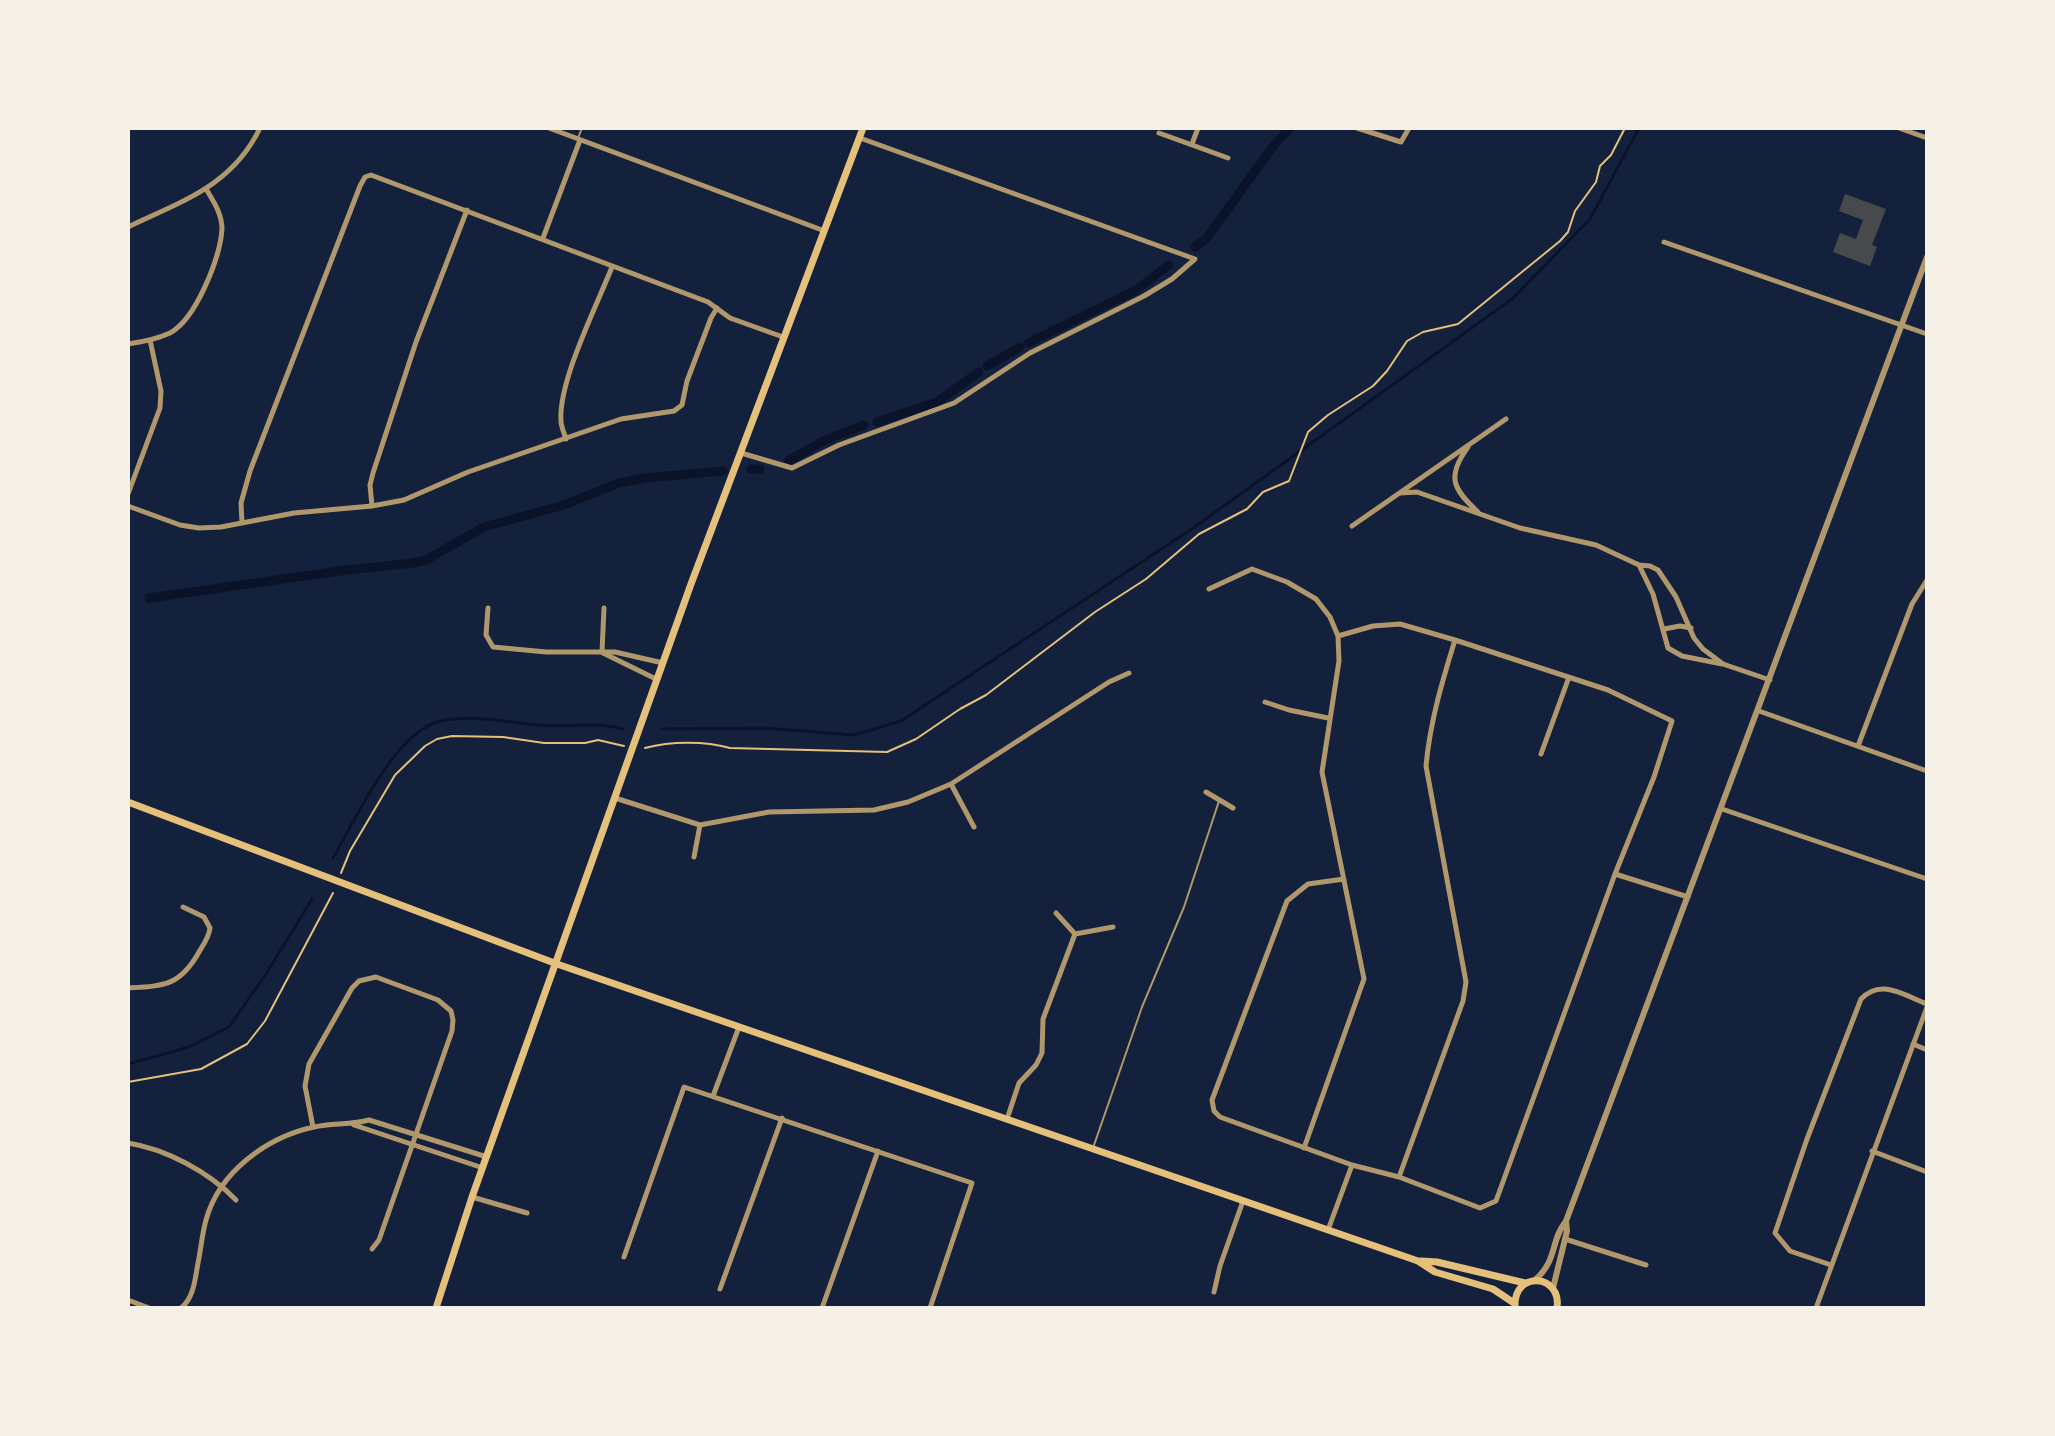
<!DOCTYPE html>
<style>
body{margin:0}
#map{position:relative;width:2055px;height:1436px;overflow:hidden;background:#14213d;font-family:Manrope,sans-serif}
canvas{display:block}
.frame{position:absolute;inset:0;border:130px solid #f6f1e7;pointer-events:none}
</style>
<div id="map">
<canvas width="2055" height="1436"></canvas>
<div class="frame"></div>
</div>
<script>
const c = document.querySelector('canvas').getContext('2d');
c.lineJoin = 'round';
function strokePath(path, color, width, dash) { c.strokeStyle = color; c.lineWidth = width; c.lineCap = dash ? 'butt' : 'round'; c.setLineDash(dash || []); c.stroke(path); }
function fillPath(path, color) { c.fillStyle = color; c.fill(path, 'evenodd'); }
strokePath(new Path2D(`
 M 662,729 L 764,728 L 854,735 L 901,721 L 1196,526 L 1512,299 L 1590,219 L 1639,128
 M 333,858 C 355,820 395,732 440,721 C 470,714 507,722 538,725 C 566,728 595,721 623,729
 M 128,1064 L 189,1047 L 229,1027 L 266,974 L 312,899`), '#0b132b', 3);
strokePath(new Path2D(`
 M 1195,247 L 1206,239 L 1274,145 L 1290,128
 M 1028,343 L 1136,290 L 1169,265
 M 987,366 L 1020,347
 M 877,422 L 937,402 L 979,372
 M 788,461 L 825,440 L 864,425
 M 751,469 L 760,469
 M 149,598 L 347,570 L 413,563 L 426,560 L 484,527 L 564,505 L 619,483 L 645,478 L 723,471`), '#0b132b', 9);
fillPath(new Path2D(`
 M 1845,194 L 1886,209 L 1872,245 L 1877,247 L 1870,266 L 1833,252 L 1840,233 L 1856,239 L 1863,220 L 1839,211 Z`), '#48494c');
strokePath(new Path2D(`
 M 645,748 C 671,741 705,741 730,748 L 887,752 L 916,739 L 960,709 L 986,695 L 1095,612 L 1146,579 L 1199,534 L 1247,509 L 1263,492 L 1289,481 L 1308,432 L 1328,415 L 1373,386 L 1387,371 L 1407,341 L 1423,332 L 1458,324 L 1560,241 L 1568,232 L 1575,211 L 1596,182 L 1600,166 L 1611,155 L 1625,128
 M 341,873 L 350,851 L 395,775 L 425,746 L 437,739 L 452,736 L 503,737 L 544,743 L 585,743 L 598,740 L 624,746
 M 128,1082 L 201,1069 L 247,1044 L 265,1021 L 333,893`), '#e5c07b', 2);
strokePath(new Path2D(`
 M 578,138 L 582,128
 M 1093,1148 L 1142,1007 L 1184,907 L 1219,801`), '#b1986c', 2);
strokePath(new Path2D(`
 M 549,128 L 822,230
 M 1357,128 L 1401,142 L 1409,128
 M 1899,128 L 1927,138
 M 1159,133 L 1228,158
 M 1192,144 L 1198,128
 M 128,227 C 182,201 232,186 260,128
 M 543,238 L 580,140
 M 1664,242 L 1927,334
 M 128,344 C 142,342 157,339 170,333 C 196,319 220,258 222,229 C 222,214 214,202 206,189
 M 566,439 C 564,433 561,426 561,421 C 558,382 597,305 612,267
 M 1468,447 C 1446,477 1453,489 1478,512
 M 741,453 L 792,468 L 839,445 L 954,403 L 1030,353 L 1144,296 L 1172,279 L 1195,259 L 860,138
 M 1400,493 L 1417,492 L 1520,528 L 1596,545 L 1639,565 L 1650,566 L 1658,570 L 1676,597 L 1694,638 L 1703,649 L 1723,664 L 1770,680
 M 128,494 L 160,408 L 161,391 L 150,340
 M 128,506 L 180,525 L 199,528 L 221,527 L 294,513 L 372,506 L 404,500 L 468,472 L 621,419 L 674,411 L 682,405 L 687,381 L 711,318 L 717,308
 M 372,506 L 370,485 L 373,473 L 416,342 L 467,210
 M 242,523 L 241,503 L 250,471 L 360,186 L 365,177 L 371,175 L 708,302 L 730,318 L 783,337
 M 1352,526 L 1506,419
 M 1639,565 L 1653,594 L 1668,648 L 1682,656 L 1722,664
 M 1209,589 L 1252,569 L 1287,582 L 1316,599 L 1330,617 L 1338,636 L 1339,661 L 1322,772 L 1364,979 L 1304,1148
 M 488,608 L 486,635 L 493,647 L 546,652 L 615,652 L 663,663
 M 1664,629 L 1680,626 L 1691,628
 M 1338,636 L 1373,626 L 1400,624 L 1455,640 L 1608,690 L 1672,721 L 1654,777 L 1615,874 L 1496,1201 L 1480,1208 L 1399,1177 L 1352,1165 L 1220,1117 L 1214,1111 L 1212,1100 L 1287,901 L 1308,884 L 1344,879
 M 602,652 L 604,608
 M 603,653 L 656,679
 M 1265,702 L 1289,710 L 1328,718
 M 1759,711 L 1927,771
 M 1858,746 L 1912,604 L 1927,580
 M 1541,754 L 1569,677
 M 951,784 L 974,827
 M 1206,792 L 1233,808
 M 615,798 L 700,825 L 769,812 L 874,810 L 908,802 L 951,784 L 1109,682 L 1129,673
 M 1722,809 L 1927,879
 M 694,857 L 700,825
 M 1615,874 L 1688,897
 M 1056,913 L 1075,934
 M 1075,934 L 1113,927
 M 128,988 C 164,986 180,986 199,952 C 204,944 209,937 210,928 L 204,917 L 183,907
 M 1913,1044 L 1927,1050
 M 713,1096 L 739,1027
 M 1007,1119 L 1019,1083 L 1036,1065 L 1042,1053 L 1043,1019 L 1075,934
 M 354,1125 L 483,1168
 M 313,1127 L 305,1086 L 309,1064 L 352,988 L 359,981 L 376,977 L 438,1000 L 451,1011 L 453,1020 L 452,1031 L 379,1240 L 372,1249
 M 128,1143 C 166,1149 209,1172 236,1200
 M 1872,1151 L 1927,1172
 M 1399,1177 L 1463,1001 L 1466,982 L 1426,766 C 1430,722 1442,682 1455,640
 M 472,1197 L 527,1213
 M 1328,1230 L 1352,1165
 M 1565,1239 L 1646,1265
 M 624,1257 L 684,1087 L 972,1183 L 930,1308
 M 1831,1265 L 1790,1251 L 1775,1233 L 1807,1139 L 1861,999 C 1881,978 1904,995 1927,1004
 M 720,1289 L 782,1118
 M 1214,1292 L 1220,1266 L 1243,1201
 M 128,1300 L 149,1308
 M 181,1308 C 194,1298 195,1279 198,1263 C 201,1249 202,1234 206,1220 C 219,1172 267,1137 314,1127 C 332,1123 351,1125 369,1120 L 487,1157
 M 822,1308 L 878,1151
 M 1816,1308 L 1927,1007`), '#b1986c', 5);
strokePath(new Path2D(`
 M 1535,1280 C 1558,1260 1550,1241 1566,1221 L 1927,257
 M 1553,1288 L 1567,1231 L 1566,1221`), '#b1986c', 6);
strokePath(new Path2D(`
 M 128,802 L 557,964 L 1418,1261 L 1435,1272 L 1493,1289 L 1514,1303
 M 1421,1261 L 1437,1262 L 1525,1283
 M 1515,1306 C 1514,1270 1562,1274 1557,1308
 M 436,1308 L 472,1197 L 691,584 L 863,128`), '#e5c07b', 7);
</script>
